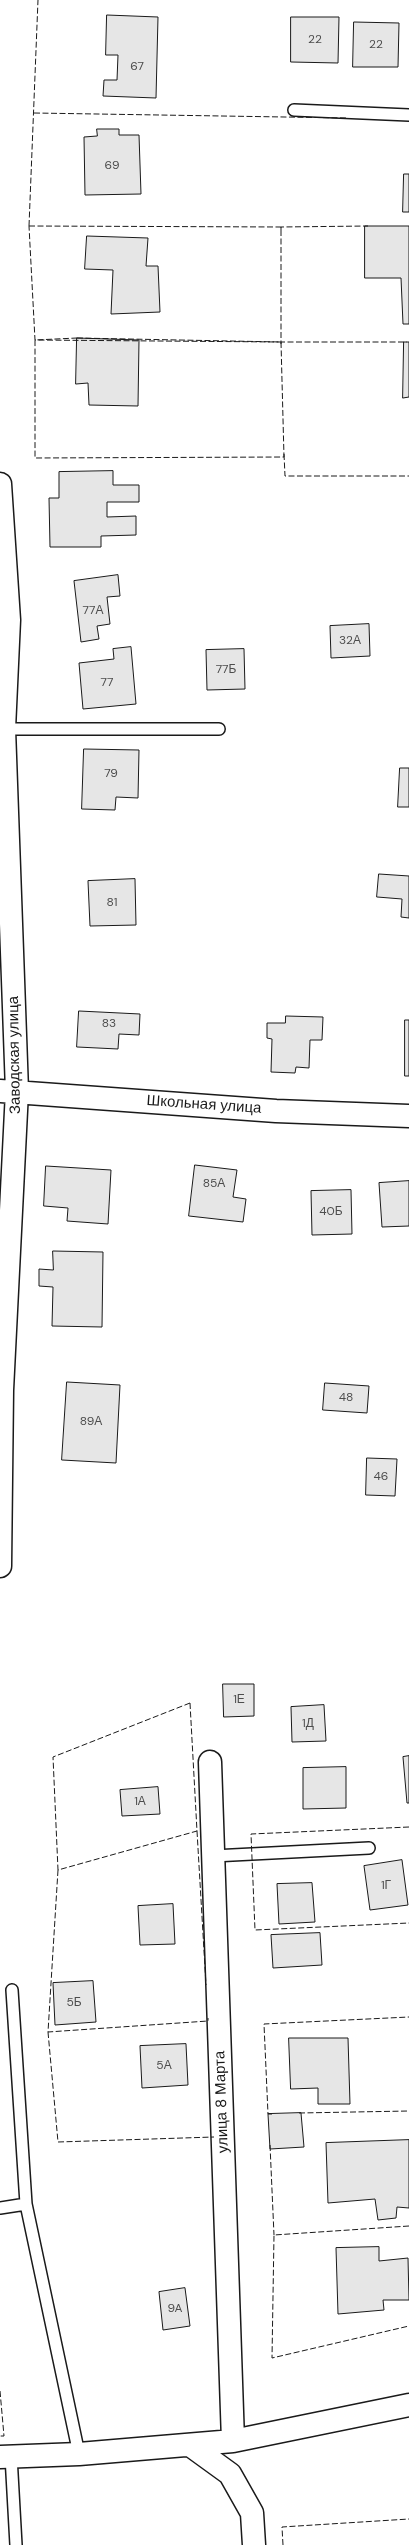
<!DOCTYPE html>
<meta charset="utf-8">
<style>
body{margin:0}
canvas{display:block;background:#fff}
</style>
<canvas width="409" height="2545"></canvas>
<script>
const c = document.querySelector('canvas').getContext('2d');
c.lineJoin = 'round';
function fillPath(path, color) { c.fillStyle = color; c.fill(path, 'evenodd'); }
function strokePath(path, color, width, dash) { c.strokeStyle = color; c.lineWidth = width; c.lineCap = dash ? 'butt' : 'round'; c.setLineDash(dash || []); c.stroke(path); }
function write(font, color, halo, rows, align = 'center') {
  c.font = font + ' "DM Sans",sans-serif'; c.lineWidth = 4; c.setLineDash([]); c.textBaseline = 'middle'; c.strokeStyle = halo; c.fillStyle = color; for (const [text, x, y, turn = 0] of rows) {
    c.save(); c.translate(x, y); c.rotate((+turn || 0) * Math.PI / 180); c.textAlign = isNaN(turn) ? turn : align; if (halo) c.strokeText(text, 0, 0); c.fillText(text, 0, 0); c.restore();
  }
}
const building = new Path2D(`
 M 107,15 L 158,17 L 156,98 L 103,96 L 104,80 L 117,80 L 118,55 L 106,55 Z
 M 291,17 L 339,17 L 338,63 L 291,62 Z
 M 354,22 L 399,23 L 398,67 L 353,67 Z
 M 97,129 L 119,129 L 119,135 L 139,135 L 141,194 L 85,195 L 84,137 L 97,136 Z
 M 404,174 L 409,174 L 409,212 L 403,212 Z
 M 365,226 L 409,226 L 409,324 L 403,324 L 401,278 L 365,278 Z
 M 87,236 L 148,238 L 146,266 L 158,266 L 160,312 L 111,314 L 113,270 L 85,269 Z
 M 77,338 L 139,340 L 138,406 L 89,405 L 88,383 L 76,384 Z
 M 404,342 L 409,342 L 409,397 L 403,398 Z
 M 113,471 L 113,485 L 139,485 L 139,502 L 107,502 L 107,517 L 136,516 L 136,535 L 101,536 L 101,547 L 50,547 L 49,498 L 59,498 L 59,472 Z
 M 118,575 L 120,596 L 107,597 L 110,624 L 97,626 L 99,639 L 81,642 L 74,581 Z
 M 369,624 L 370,656 L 331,658 L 330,626 Z
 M 131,647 L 136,704 L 83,709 L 79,663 L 114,659 L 113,649 Z
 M 244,649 L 245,689 L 207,690 L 206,650 Z
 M 84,749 L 139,750 L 138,798 L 116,797 L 115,810 L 82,809 Z
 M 400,768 L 409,768 L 409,807 L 398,807 Z
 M 379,874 L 409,876 L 409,918 L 401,917 L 402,899 L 377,897 Z
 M 135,879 L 136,925 L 90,926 L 88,881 Z
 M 79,1011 L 140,1014 L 139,1035 L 119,1034 L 118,1049 L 77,1047 Z
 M 286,1016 L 323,1017 L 322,1040 L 310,1040 L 309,1068 L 296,1067 L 295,1073 L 271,1072 L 272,1039 L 267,1038 L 267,1023 L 285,1023 Z
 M 405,1020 L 409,1020 L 409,1076 L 405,1076 Z
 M 195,1165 L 237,1170 L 233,1197 L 246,1199 L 243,1222 L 189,1216 Z
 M 46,1166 L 111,1170 L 108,1224 L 67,1221 L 68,1208 L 44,1206 Z
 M 409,1181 L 409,1226 L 382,1227 L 379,1183 Z
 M 351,1190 L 352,1234 L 312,1235 L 311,1191 Z
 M 53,1251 L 103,1252 L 102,1327 L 52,1326 L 53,1287 L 39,1286 L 39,1269 L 53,1270 Z
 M 67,1382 L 120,1385 L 116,1463 L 62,1460 Z
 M 325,1383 L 369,1386 L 367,1413 L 323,1410 Z
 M 367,1458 L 397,1459 L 395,1496 L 366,1495 Z
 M 223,1684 L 254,1684 L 254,1716 L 224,1717 Z
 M 324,1705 L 326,1741 L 292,1742 L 291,1707 Z
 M 409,1756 L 409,1803 L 407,1803 L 403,1757 Z
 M 346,1767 L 346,1808 L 303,1809 L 303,1768 Z
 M 158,1787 L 160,1814 L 122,1816 L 120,1790 Z
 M 402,1860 L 408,1905 L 370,1910 L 364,1866 Z
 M 312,1883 L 315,1922 L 279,1924 L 277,1884 Z
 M 173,1904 L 175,1944 L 140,1945 L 138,1906 Z
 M 320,1933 L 322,1965 L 273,1968 L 271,1935 Z
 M 93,1981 L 96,2022 L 55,2025 L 53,1983 Z
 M 289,2038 L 348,2038 L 350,2104 L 318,2104 L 318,2088 L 291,2089 Z
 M 186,2044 L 188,2085 L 142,2088 L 140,2046 Z
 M 301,2113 L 304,2147 L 270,2149 L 268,2114 Z
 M 409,2140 L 409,2208 L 397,2207 L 396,2218 L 378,2220 L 375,2199 L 328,2203 L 326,2143 Z
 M 379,2247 L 379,2261 L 408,2258 L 409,2300 L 383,2300 L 384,2310 L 338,2314 L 336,2248 Z
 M 185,2288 L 190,2326 L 163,2330 L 159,2292 Z`);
fillPath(building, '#e6e6e6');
strokePath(building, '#1a1a1a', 1);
const lane = new Path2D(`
 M 294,110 L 409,115
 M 4,729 L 219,729
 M 213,1856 L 369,1848
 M 12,1990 L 26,2204 L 79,2454
 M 0,2208 L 26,2204
 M 11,2456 L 16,2545`);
const street = new Path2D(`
 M 0,484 L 9,620 L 4,729 L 17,1091 L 2,1390 L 0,1566
 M 0,1091 L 276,1111 L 409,1116
 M 210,1762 L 233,2441
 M 190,2445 L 230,2474 L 252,2513 L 254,2545
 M 0,2457 L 79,2454 L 233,2441 L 409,2405`);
strokePath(lane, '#1a1a1a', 14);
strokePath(street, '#1a1a1a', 25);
strokePath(lane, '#fff', 11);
strokePath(street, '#fff', 22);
strokePath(new Path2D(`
 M 34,113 L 347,118
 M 29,226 L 281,227 L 281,342 L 35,340 Z
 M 29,226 L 38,0
 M 281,230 L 281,227 L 368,226
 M 77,338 L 281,342 L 284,457 L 35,458 L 35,340 Z
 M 281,344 L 281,342 L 407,342
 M 284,454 L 285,476 L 409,476
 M 190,1703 L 197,1831 L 58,1870 L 53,1757 Z
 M 409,1827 L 251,1834 L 255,1930 L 409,1923
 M 197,1831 L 206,1985
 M 58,1870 L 48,2032 L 208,2021 L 208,2018
 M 48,2032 L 58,2142 L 214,2137
 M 299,2113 L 409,2111
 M 272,2114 L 268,2114 L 264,2024 L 409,2017
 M 270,2145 L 274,2235
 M 409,2226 L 274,2235 L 272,2358 L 409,2326
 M 0,2391 L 4,2436 L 0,2436
 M 283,2545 L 282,2527 L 409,2519`), '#1a1a1a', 1, [6, 2.5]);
write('12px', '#4d4d4d', null, [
 ["22",315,40],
 ["22",376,45],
 ["67",137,67],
 ["69",112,166],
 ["77А",93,611],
 ["32А",350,641],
 ["77Б",226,670],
 ["77",107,683],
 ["79",111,774],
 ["81",112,903],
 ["83",109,1024],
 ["85А",214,1184],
 ["40Б",331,1212],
 ["48",346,1398],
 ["89А",91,1422],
 ["46",381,1477],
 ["1Е",239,1700],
 ["1Д",308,1724],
 ["1А",140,1802],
 ["1Г",386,1886],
 ["5Б",74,2003],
 ["5А",164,2066],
 ["9A",175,2309]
]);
write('15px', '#1a1a1a', '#fff', [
 ["Заводская улица",15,1055,-91],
 ["Школьная улица",204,1105,4],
 ["улица 8 Марта",222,2102,-92]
]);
</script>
